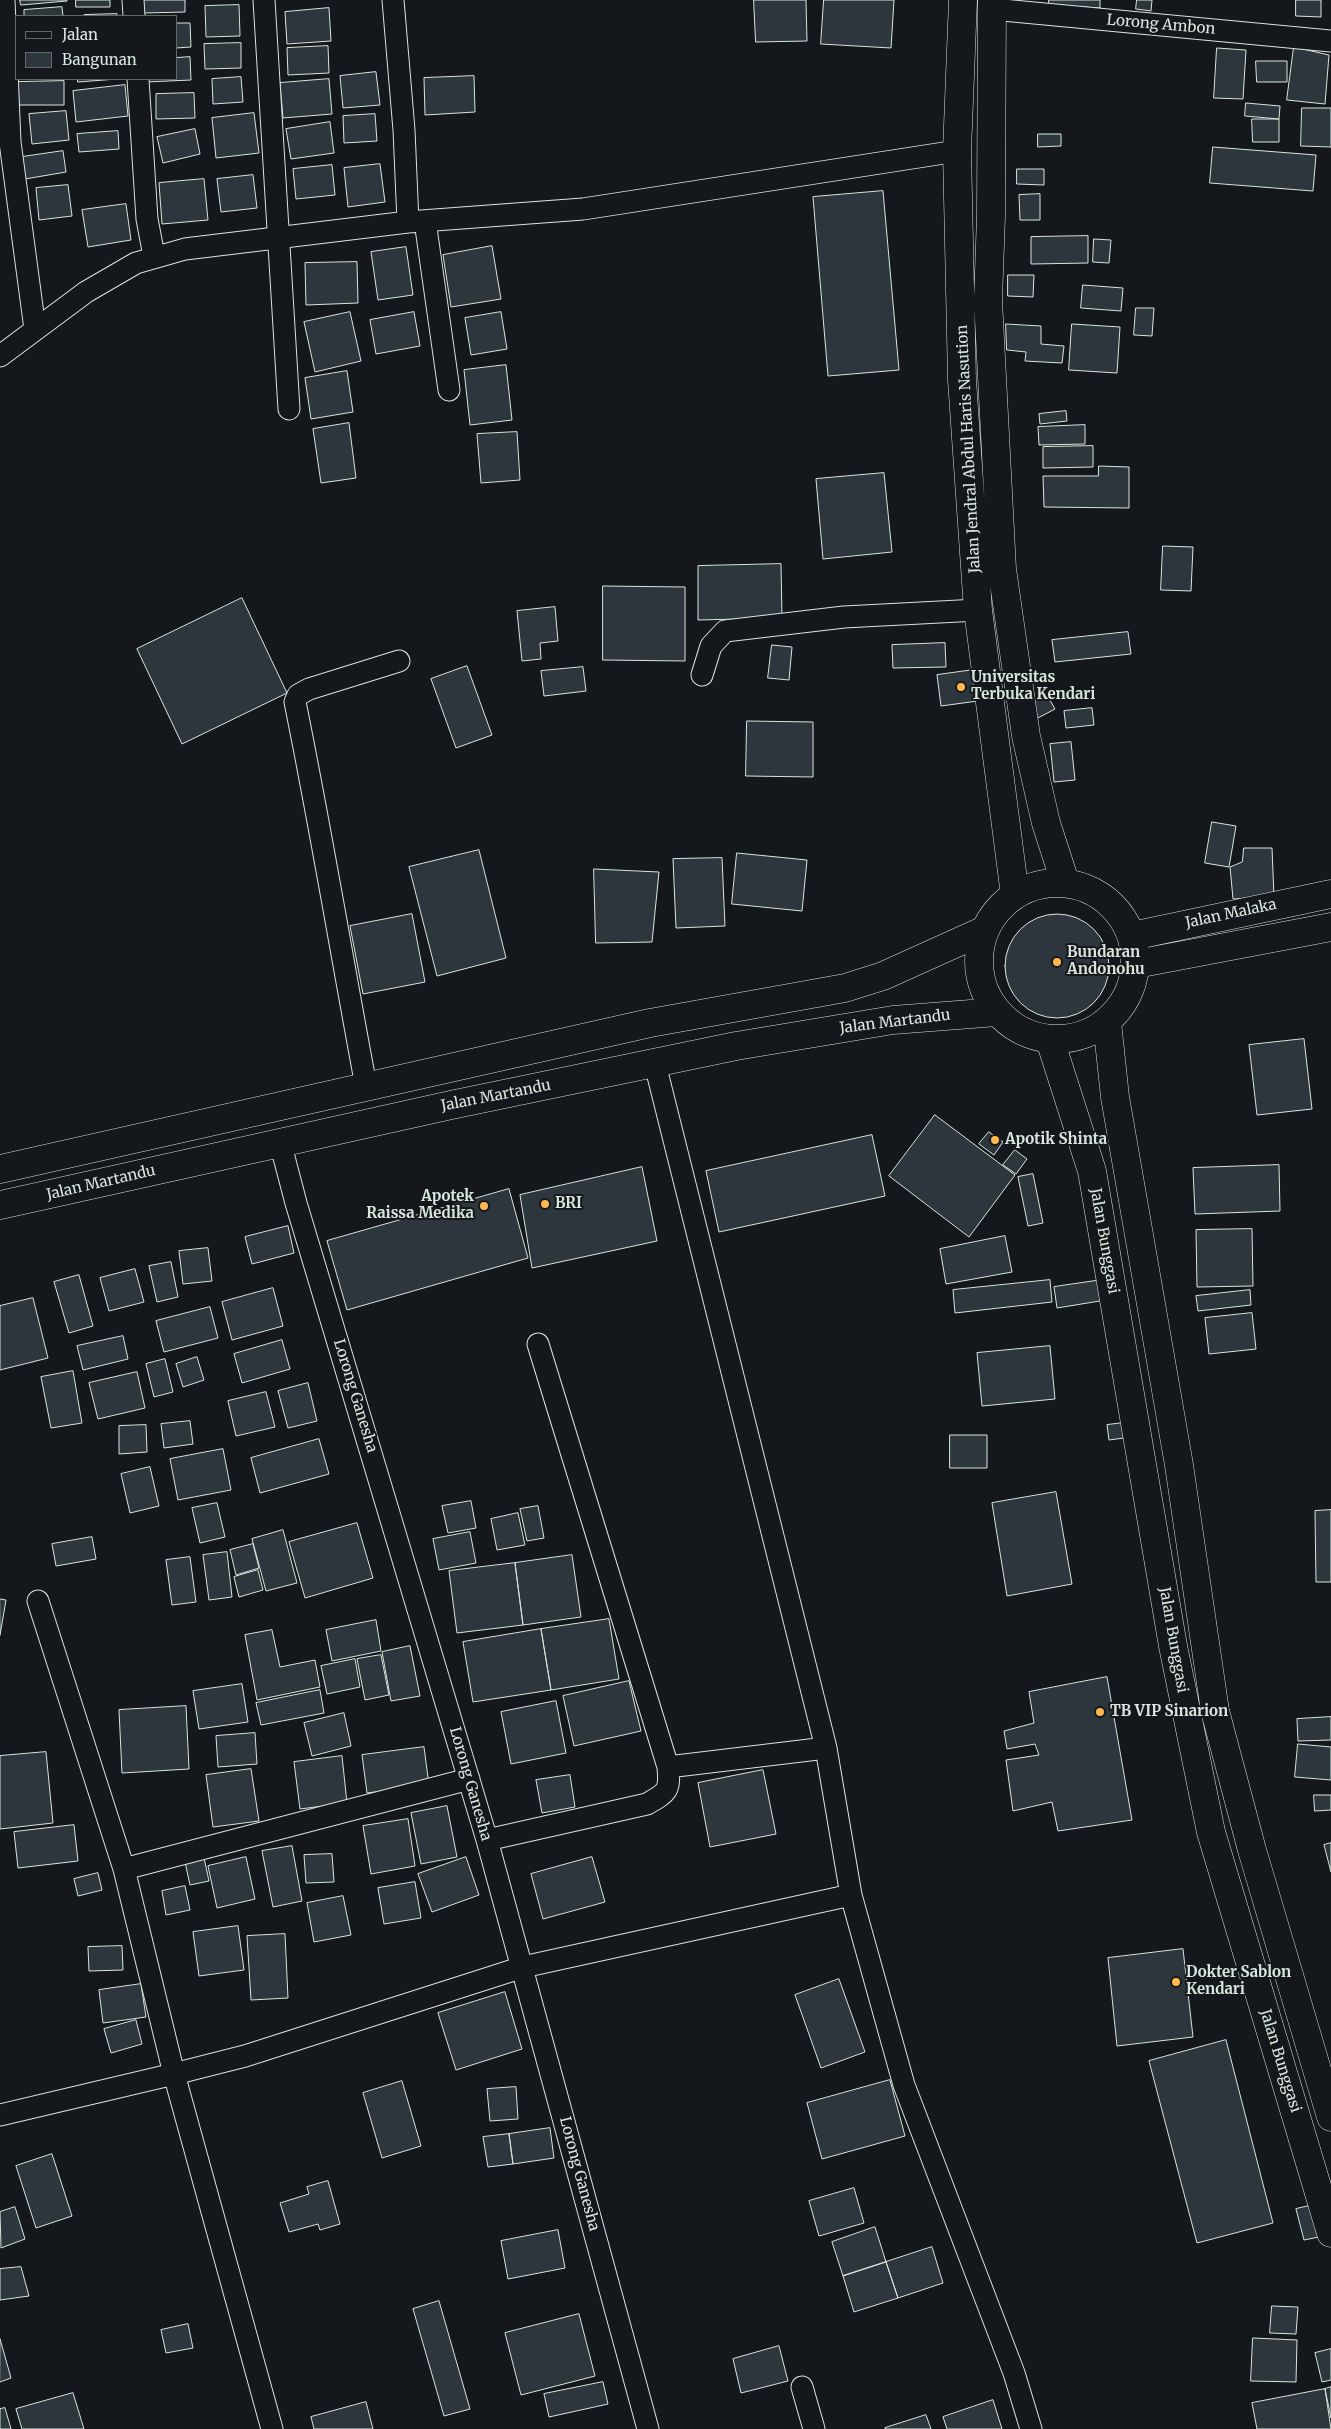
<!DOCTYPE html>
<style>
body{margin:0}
#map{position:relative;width:1331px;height:2429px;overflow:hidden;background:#14181c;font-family:Merriweather,serif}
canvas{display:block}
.legend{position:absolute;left:15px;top:15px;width:162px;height:65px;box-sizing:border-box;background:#14181c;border:1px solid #626a69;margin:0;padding:6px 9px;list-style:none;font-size:15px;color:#d8e6dc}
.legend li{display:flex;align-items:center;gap:10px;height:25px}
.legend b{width:25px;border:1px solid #626a69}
</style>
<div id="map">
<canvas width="1331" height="2429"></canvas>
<ul class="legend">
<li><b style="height:6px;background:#14181c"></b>Jalan</li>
<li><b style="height:14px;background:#2c363c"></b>Bangunan</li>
</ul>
</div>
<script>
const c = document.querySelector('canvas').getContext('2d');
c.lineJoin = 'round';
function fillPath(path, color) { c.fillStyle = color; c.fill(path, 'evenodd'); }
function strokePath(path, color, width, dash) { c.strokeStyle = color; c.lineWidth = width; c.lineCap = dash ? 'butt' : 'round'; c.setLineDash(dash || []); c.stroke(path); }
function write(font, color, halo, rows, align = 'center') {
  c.font = font + ' Merriweather,serif'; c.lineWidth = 4; c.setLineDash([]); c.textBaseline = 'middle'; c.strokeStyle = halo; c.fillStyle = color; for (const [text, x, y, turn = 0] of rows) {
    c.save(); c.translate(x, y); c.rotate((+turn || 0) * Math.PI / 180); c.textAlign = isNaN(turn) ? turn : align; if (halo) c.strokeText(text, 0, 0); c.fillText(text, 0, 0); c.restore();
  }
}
const building = new Path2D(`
 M 20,0 L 67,0 L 67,1 L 21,5 Z
 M 76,0 L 110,0 L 110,7 L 76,7 Z
 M 144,0 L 185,0 L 185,12 L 144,13 Z
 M 754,0 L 806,0 L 807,41 L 756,42 Z
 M 824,0 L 894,0 L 891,48 L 821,44 Z
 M 1049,0 L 1100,0 L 1100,8 L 1049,5 Z
 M 1137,0 L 1152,0 L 1151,11 L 1136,9 Z
 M 1296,0 L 1321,0 L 1321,17 L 1296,16 Z
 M 239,5 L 240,36 L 206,37 L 205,6 Z
 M 62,7 L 63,16 L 24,16 L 24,10 Z
 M 329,8 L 331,41 L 287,44 L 285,12 Z
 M 117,14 L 117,16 L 84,16 L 84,15 Z
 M 176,23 L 190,23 L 191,47 L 176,48 Z
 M 241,43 L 241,68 L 205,69 L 204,44 Z
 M 328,46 L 329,73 L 288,75 L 287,48 Z
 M 1294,47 L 1329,55 L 1325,104 L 1287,100 Z
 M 1217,48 L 1246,50 L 1243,99 L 1214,98 Z
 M 190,57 L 191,80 L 146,82 L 146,79 L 176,79 L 176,58 Z
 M 1256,61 L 1287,61 L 1287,82 L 1257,82 Z
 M 376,72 L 380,105 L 343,108 L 340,76 Z
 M 474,76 L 475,112 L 425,115 L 424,78 Z
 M 241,77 L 243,102 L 213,104 L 212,79 Z
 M 78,79 L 117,79 L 78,82 Z
 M 329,79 L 332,114 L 283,118 L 280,83 Z
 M 64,81 L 64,105 L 19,105 L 18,82 Z
 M 125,85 L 128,116 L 76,122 L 73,91 Z
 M 194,93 L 195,118 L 156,119 L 156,94 Z
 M 1246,103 L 1280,106 L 1279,119 L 1245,116 Z
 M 1302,108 L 1331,108 L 1331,147 L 1301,146 Z
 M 66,111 L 69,140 L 32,144 L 29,114 Z
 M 254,113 L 259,153 L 216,158 L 212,118 Z
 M 375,114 L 377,141 L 344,143 L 343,116 Z
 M 1252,119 L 1279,119 L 1279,142 L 1253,142 Z
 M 330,122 L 334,153 L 291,159 L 286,129 Z
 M 195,129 L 200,154 L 163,163 L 157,137 Z
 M 118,131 L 119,149 L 79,152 L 77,134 Z
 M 1038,134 L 1061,134 L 1061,146 L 1038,147 Z
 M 1213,147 L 1316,155 L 1313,191 L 1210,183 Z
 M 63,151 L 66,172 L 25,179 L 22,157 Z
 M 380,164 L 385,202 L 348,207 L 344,168 Z
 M 332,165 L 335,195 L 296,199 L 293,169 Z
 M 1017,169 L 1044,169 L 1044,185 L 1017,184 Z
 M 253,175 L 257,208 L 221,212 L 217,179 Z
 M 204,179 L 208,220 L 162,224 L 159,183 Z
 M 68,185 L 72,216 L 39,220 L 36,188 Z
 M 883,191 L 899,370 L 828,376 L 813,197 Z
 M 1040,194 L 1040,220 L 1020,220 L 1019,195 Z
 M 126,204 L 131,240 L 88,247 L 82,210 Z
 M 1088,236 L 1088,263 L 1031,264 L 1031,237 Z
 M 1094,239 L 1111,240 L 1109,263 L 1093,262 Z
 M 492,246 L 501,299 L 451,307 L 443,255 Z
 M 406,247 L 413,295 L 378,300 L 371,252 Z
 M 357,262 L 358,303 L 306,305 L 305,263 Z
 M 1008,275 L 1034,275 L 1033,297 L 1008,296 Z
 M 1083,285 L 1123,288 L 1121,311 L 1081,308 Z
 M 1136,308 L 1154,308 L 1152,336 L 1134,335 Z
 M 350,312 L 361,361 L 315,372 L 304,322 Z
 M 414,312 L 420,346 L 376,354 L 370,320 Z
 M 501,312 L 507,349 L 471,355 L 465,318 Z
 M 1006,324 L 1041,326 L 1041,344 L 1064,346 L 1062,363 L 1025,361 L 1026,352 L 1007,350 Z
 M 1072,324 L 1120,327 L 1117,373 L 1069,370 Z
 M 506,365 L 512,420 L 470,425 L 464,370 Z
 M 347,371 L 353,412 L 311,419 L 305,378 Z
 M 1066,411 L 1067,421 L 1040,424 L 1039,414 Z
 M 349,423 L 356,478 L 321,483 L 313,429 Z
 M 1085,425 L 1085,444 L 1039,445 L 1038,427 Z
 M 517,432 L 520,480 L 481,483 L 477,434 Z
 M 1093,446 L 1093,467 L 1043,468 L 1043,447 Z
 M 1099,466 L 1129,467 L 1129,508 L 1044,507 L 1043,476 L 1098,476 Z
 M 884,473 L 892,552 L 823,559 L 816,479 Z
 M 1163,546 L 1193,547 L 1191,591 L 1161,590 Z
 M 781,564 L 782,618 L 698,620 L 698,566 Z
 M 603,586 L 685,587 L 685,661 L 603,660 Z
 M 242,598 L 287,693 L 182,744 L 137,649 Z
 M 555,607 L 558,641 L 540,643 L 541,659 L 522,661 L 517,611 Z
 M 1128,632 L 1131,654 L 1055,662 L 1052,640 Z
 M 945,643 L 946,667 L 893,668 L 892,645 Z
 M 772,645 L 792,647 L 789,680 L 768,678 Z
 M 467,666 L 492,735 L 456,748 L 431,679 Z
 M 583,667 L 586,691 L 544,696 L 541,671 Z
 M 981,669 L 985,700 L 941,706 L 937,675 Z
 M 1047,695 L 1055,709 L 1036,719 L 1028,704 Z
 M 1092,708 L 1094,725 L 1066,728 L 1064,711 Z
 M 747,721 L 813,722 L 813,777 L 746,776 Z
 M 1071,742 L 1075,780 L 1054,782 L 1050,744 Z
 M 1212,822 L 1236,826 L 1229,867 L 1205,863 Z
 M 1244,848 L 1272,848 L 1274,897 L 1233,899 L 1230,867 L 1242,862 Z
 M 479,850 L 506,958 L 437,976 L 409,867 Z
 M 737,853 L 807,860 L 802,911 L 732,904 Z
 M 722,858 L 725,926 L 676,928 L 673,859 Z
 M 594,869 L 659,872 L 652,942 L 596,943 Z
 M1005 966a52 52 0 1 1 104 0a52 52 0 1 1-104 0Z
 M 412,914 L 425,982 L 363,994 L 350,926 Z
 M 1304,1039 L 1312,1109 L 1257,1115 L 1249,1045 Z
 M 935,1115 L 1015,1175 L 969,1237 L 889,1176 Z
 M 989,1132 L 1003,1142 L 994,1155 L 979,1144 Z
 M 872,1135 L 885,1196 L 719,1232 L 706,1171 Z
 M 1015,1150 L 1027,1159 L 1016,1174 L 1003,1165 Z
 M 1279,1165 L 1280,1211 L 1195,1214 L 1193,1168 Z
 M 642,1167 L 657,1241 L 532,1268 L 520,1195 Z
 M 1033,1174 L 1043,1223 L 1028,1226 L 1018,1177 Z
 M 509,1189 L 528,1258 L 347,1310 L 327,1241 Z
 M 288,1226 L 294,1253 L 252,1264 L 245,1237 Z
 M 1252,1229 L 1253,1286 L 1197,1287 L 1196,1230 Z
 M 1005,1236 L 1012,1272 L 946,1284 L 940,1249 Z
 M 208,1248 L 212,1281 L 183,1284 L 179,1251 Z
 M 171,1262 L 178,1297 L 157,1302 L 149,1266 Z
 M 135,1269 L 144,1302 L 109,1311 L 100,1278 Z
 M 79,1275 L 93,1326 L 69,1333 L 54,1282 Z
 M 1109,1279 L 1112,1299 L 1057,1308 L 1054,1287 Z
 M 1050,1280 L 1052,1302 L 955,1313 L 953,1290 Z
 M 273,1288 L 283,1326 L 232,1340 L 222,1302 Z
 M 1250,1290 L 1251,1305 L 1198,1311 L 1196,1296 Z
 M 33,1298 L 48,1358 L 0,1370 L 0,1306 Z
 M 210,1307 L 218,1338 L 164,1352 L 156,1321 Z
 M 1252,1313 L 1256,1349 L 1209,1354 L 1205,1318 Z
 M 123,1336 L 128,1359 L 83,1370 L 77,1346 Z
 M 282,1340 L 290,1369 L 242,1383 L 234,1354 Z
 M 1050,1346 L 1055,1399 L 982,1406 L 977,1353 Z
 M 197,1357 L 204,1380 L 183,1387 L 176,1364 Z
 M 165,1359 L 173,1392 L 154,1397 L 146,1364 Z
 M 73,1371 L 82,1423 L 51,1428 L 41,1377 Z
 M 137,1372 L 145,1408 L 98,1419 L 89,1383 Z
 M 308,1383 L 317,1421 L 288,1428 L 278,1391 Z
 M 266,1392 L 275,1427 L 236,1436 L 228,1401 Z
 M 190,1421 L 193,1444 L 164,1448 L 161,1424 Z
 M 1123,1423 L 1124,1438 L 1109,1440 L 1107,1425 Z
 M 146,1425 L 147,1452 L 119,1454 L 119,1426 Z
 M 950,1435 L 987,1435 L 987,1468 L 950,1468 Z
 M 319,1439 L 329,1474 L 260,1493 L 251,1458 Z
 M 223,1449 L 231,1490 L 178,1500 L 170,1459 Z
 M 150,1467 L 159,1506 L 130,1513 L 121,1474 Z
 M 1056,1492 L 1072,1584 L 1007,1596 L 992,1503 Z
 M 471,1501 L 476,1528 L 448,1533 L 442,1506 Z
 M 217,1503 L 225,1537 L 200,1543 L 192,1508 Z
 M 538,1506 L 544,1538 L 527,1541 L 520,1509 Z
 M 1331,1510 L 1331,1582 L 1316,1582 L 1315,1511 Z
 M 518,1513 L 525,1545 L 497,1550 L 491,1519 Z
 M 357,1523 L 373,1578 L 305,1598 L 289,1542 Z
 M 283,1530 L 297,1583 L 266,1591 L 252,1539 Z
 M 470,1532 L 476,1563 L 439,1570 L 433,1539 Z
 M 92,1537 L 96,1559 L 56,1566 L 52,1544 Z
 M 253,1544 L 259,1568 L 236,1575 L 230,1550 Z
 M 227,1552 L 232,1597 L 209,1600 L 203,1555 Z
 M 572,1555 L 581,1617 L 523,1625 L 515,1563 Z
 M 190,1557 L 196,1602 L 172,1605 L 166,1560 Z
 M 515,1563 L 523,1625 L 457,1633 L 449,1571 Z
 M 258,1570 L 263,1590 L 239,1597 L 234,1577 Z
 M 0,1599 L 6,1600 L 0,1635 Z
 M 609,1619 L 619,1679 L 551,1690 L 541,1629 Z
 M 376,1620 L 381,1651 L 332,1661 L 326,1630 Z
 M 541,1629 L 551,1690 L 473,1702 L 463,1642 Z
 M 272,1630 L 280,1667 L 315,1660 L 320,1687 L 257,1700 L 245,1635 Z
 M 410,1646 L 420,1696 L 391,1701 L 382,1652 Z
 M 381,1655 L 389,1695 L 365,1700 L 357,1659 Z
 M 355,1659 L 360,1687 L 327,1694 L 321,1666 Z
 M 1107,1677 L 1132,1820 L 1058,1831 L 1052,1802 L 1013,1811 L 1006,1760 L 1039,1755 L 1035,1744 L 1007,1749 L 1004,1731 L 1034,1723 L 1029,1692 Z
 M 629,1681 L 641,1731 L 574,1746 L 563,1696 Z
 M 242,1684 L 248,1722 L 199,1729 L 193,1691 Z
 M 320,1690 L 324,1713 L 261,1725 L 256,1703 Z
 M 556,1701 L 566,1753 L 511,1764 L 501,1712 Z
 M 186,1706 L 189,1769 L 122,1773 L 119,1710 Z
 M 344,1713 L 351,1746 L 312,1756 L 304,1723 Z
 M 1331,1717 L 1331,1740 L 1298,1741 L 1297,1719 Z
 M 255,1733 L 257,1764 L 218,1767 L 216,1736 Z
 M 1298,1744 L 1331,1747 L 1331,1780 L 1295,1777 Z
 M 424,1747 L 429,1785 L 367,1793 L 362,1755 Z
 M 46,1752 L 53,1823 L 0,1829 L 0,1756 Z
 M 342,1756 L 347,1803 L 300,1809 L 294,1762 Z
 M 251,1769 L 259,1821 L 213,1827 L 206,1775 Z
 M 763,1770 L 776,1834 L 710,1847 L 698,1783 Z
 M 570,1775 L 575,1807 L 542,1813 L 536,1780 Z
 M 1314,1795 L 1331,1795 L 1331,1810 L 1315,1811 Z
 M 447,1806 L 457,1857 L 421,1864 L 411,1813 Z
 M 408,1819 L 415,1866 L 371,1874 L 363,1826 Z
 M 74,1825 L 78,1861 L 18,1868 L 14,1832 Z
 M 1331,1843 L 1331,1872 L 1324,1845 Z
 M 292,1846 L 302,1901 L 273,1907 L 262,1851 Z
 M 203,1853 L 209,1881 L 190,1885 L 184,1857 Z
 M 332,1854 L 334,1882 L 306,1883 L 304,1855 Z
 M 246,1857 L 255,1899 L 217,1908 L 208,1866 Z
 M 466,1857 L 479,1895 L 432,1912 L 418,1874 Z
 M 592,1857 L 605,1902 L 543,1919 L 531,1874 Z
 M 98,1873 L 102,1890 L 78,1896 L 74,1879 Z
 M 415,1882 L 421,1918 L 384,1924 L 378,1888 Z
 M 185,1886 L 190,1910 L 166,1915 L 162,1891 Z
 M 343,1896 L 351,1935 L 314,1942 L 307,1903 Z
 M 238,1926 L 244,1970 L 199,1976 L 193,1932 Z
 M 285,1934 L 288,1998 L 251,2000 L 247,1936 Z
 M 122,1946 L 123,1970 L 89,1971 L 88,1947 Z
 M 1183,1949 L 1193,2037 L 1117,2046 L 1108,1958 Z
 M 839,1979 L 865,2052 L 821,2068 L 795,1995 Z
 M 141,1984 L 146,2017 L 103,2023 L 99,1990 Z
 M 505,1992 L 522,2049 L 456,2070 L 438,2013 Z
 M 136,2020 L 142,2044 L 111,2053 L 104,2029 Z
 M 1226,2040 L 1273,2223 L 1197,2243 L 1149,2061 Z
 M 890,2080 L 905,2136 L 822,2159 L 807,2103 Z
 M 402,2081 L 421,2146 L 382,2158 L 363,2093 Z
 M 516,2087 L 518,2119 L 490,2121 L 487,2089 Z
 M 550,2128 L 554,2158 L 513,2164 L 509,2134 Z
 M 509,2134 L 513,2164 L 488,2167 L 483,2137 Z
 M 52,2154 L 72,2216 L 36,2228 L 16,2166 Z
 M 328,2181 L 340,2224 L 320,2230 L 318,2224 L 289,2232 L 280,2203 L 309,2194 L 307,2187 Z
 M 854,2188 L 864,2223 L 819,2236 L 809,2201 Z
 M 1322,2203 L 1329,2235 L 1304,2240 L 1296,2209 Z
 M 15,2207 L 25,2239 L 1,2248 L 0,2212 Z
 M 875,2227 L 886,2262 L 843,2276 L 832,2242 Z
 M 558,2230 L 565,2268 L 508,2279 L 501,2241 Z
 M 932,2247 L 943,2283 L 898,2298 L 886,2262 Z
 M 886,2262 L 898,2298 L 854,2312 L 843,2276 Z
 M 21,2267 L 29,2296 L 0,2300 L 0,2269 Z
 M 439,2301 L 470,2409 L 444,2416 L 413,2309 Z
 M 1272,2306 L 1298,2307 L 1296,2334 L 1270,2333 Z
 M 579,2314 L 595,2376 L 521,2395 L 505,2333 Z
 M 188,2324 L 193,2348 L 166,2353 L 161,2330 Z
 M 1253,2338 L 1297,2340 L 1296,2382 L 1251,2381 Z
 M 0,2339 L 11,2378 L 0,2382 Z
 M 779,2346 L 788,2381 L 741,2393 L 733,2359 Z
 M 1331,2349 L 1331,2380 L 1322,2382 L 1315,2353 Z
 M 603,2382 L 608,2404 L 549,2417 L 544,2394 Z
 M 1331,2387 L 1331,2418 L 1325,2389 Z
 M 1325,2389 L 1331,2429 L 1257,2429 L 1252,2403 Z
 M 73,2393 L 84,2429 L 22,2429 L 16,2409 Z
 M 993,2400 L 1002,2429 L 947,2429 L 943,2417 Z
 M 366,2402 L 373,2429 L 314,2429 L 311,2417 Z
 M 5,2408 L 11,2429 L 0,2429 L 0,2409 Z
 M 926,2415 L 931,2429 L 885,2429 L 885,2428 Z`);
fillPath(building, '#2c363c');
strokePath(building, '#d8e6dc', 1);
const street = new Path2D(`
 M 4,0 L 10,142 L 35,329
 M 133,0 L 134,16
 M 264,0 L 289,409
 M 393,0 L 404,130 L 408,222
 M 992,9 L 1331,41
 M 138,79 L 147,219 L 154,256
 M 425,221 L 449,390
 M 0,356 L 86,292 L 136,263 L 185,249 L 408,222 L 583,209 L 957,151
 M 702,675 L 711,646 L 725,631 L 844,617 L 978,610
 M 655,1064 L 826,1748 L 851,1895 L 904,2085 L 1014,2373 L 1031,2429
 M 366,1086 C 342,958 321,830 295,702 L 298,695 L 309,689 L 399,661
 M 280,1142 L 296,1203 L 487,1840 L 648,2429
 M 38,1601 L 124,1869 L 174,2074 L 245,2056 L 523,1967 L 851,1895
 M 668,1767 L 826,1748
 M 487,1840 L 647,1804 C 668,1792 670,1791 668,1767 L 538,1344
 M 124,1869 L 469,1779
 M 0,2115 L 174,2074 L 272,2429
 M 802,2387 L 814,2429`);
const secondary = new Path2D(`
 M 1132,936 L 1331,894
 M 1136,964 L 1331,927`);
const highway = new Path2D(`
 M 963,0 L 957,151 L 962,380 L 978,610 L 1015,895
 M 992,0 L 991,216 L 988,300 L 1002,569 L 1026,736 L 1046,823 L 1065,882
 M979 961a78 78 0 1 1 156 0a78 78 0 1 1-156 0Z
 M 1107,1022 L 1115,1097 L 1179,1465 L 1215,1711 L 1252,1850 L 1331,2117
 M 1050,1040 L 1092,1171 L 1173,1646 L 1211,1832 L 1331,2233
 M 0,1169 L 650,1023 L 845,988 L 883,976 L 985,930
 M 0,1205 L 451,1105 L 736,1046 L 893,1020 L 997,1012`);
strokePath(street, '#d8e6dc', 23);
strokePath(secondary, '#d8e6dc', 29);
strokePath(highway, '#d8e6dc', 29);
strokePath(street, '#14181c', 21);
strokePath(secondary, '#14181c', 28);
strokePath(highway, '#14181c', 28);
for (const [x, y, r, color] of [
 [961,687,5,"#ffb74d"],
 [1057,962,5,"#ffb74d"],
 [995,1140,5,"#ffb74d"],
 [545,1204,5,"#ffb74d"],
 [484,1206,5,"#ffb74d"],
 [1100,1712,5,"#ffb74d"],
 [1176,1982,5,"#ffb74d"]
]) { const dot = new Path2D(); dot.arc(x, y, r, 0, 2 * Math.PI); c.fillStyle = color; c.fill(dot); strokePath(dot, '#14181c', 2); }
write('15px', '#d8e6dc', '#14181c', [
 ["Lorong Ambon",1161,25,5],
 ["Jalan Jendral Abdul Haris Nasution",969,449,-93],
 ["Jalan Malaka",1231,914,-12],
 ["Jalan Martandu",895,1022,-7],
 ["Jalan Martandu",496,1096,-11],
 ["Jalan Martandu",101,1183,-13],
 ["Jalan Bunggasi",1104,1241,80],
 ["Lorong Ganesha",355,1396,73],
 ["Jalan Bunggasi",1173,1640,80],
 ["Lorong Ganesha",470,1784,74],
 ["Jalan Bunggasi",1280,2061,73],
 ["Lorong Ganesha",579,2174,75]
]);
write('bold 15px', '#d8e6dc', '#14181c', [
 ["Universitas",971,678],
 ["Terbuka Kendari",971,695],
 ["Bundaran",1067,953],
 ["Andonohu",1067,970],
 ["Apotik Shinta",1005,1140],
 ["Apotek",474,1197,"right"],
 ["Raissa Medika",474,1214,"right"],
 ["BRI",555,1204],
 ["TB VIP Sinarion",1110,1712],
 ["Dokter Sablon",1186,1973],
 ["Kendari",1186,1990]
], 'left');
</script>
